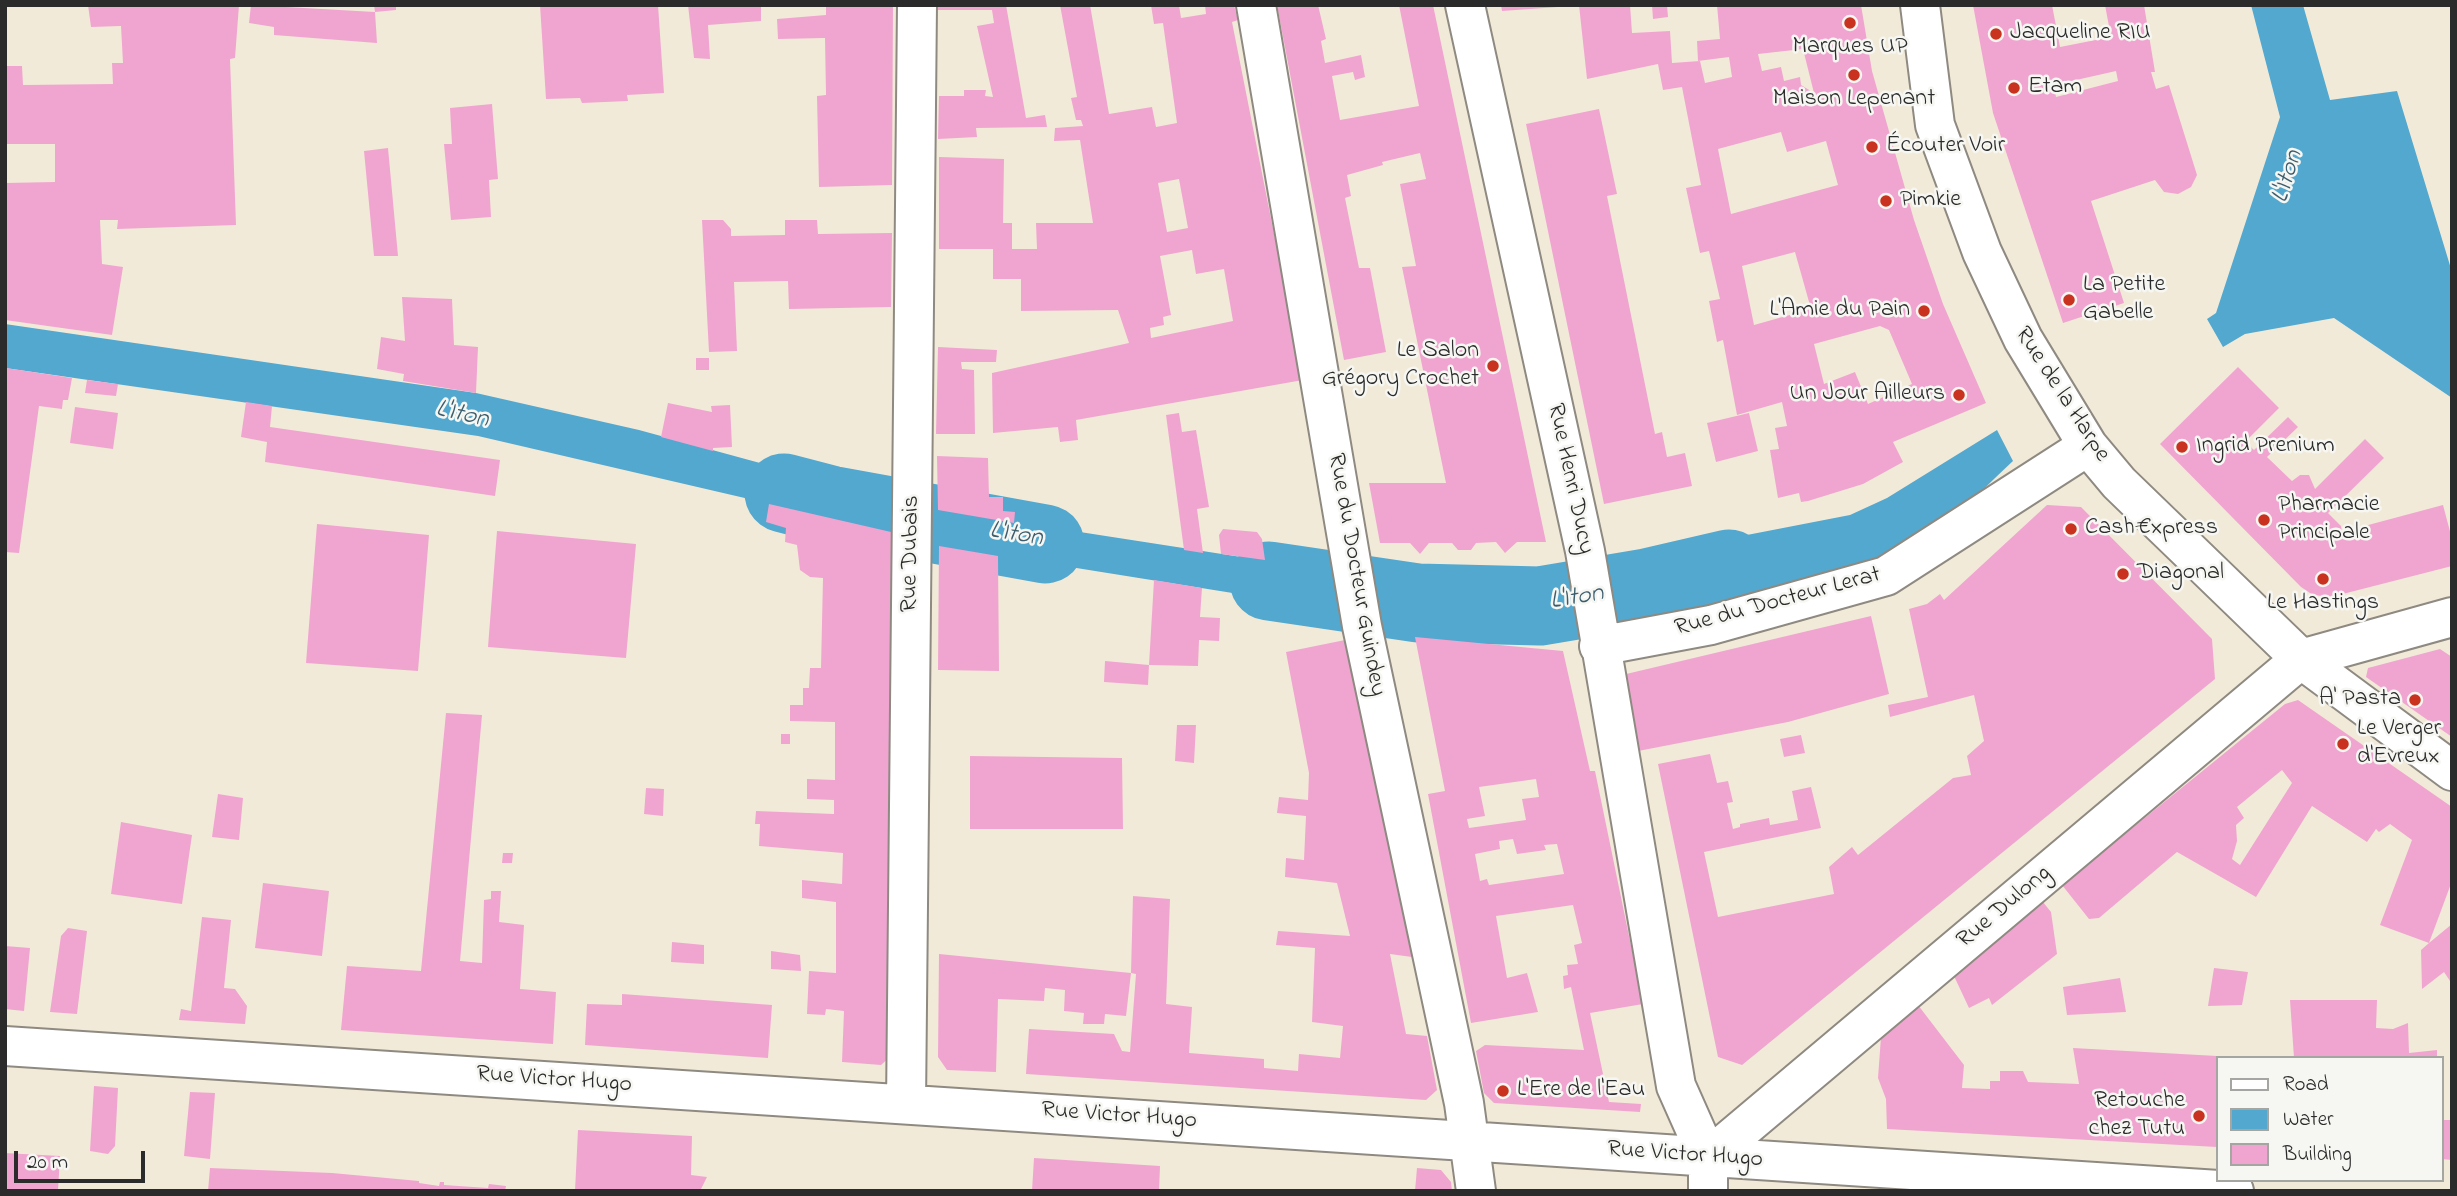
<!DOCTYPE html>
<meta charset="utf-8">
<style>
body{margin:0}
#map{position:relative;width:2457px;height:1196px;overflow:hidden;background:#f2ead8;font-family:"Indie Flower",sans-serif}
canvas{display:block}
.frame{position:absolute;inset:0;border:7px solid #2b2b2b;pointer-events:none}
.legend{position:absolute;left:2216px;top:1056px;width:228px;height:126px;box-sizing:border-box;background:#f6f6f2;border:2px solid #a5a5a2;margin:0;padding:9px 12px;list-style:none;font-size:21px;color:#2b2b2b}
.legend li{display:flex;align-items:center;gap:14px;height:35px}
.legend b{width:35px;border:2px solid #a5a5a2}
.scale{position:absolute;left:14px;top:1151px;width:131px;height:32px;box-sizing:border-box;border:4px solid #2b2b2b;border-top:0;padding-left:9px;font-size:21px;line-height:24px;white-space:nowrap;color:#2b2b2b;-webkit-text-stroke:5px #f6f6f2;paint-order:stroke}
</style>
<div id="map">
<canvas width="2457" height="1196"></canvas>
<div class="frame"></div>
<ul class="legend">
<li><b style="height:9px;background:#fff"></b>Road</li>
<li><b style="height:19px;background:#53a8cf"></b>Water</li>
<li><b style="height:19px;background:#f0a5d0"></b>Building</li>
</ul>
<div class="scale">20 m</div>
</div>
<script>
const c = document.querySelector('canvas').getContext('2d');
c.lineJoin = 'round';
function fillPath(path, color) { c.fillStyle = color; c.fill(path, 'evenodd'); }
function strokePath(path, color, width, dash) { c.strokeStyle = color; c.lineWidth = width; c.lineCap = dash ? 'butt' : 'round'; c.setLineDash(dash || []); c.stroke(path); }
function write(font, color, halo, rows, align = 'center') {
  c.font = font + ' "Indie Flower",sans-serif'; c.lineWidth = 5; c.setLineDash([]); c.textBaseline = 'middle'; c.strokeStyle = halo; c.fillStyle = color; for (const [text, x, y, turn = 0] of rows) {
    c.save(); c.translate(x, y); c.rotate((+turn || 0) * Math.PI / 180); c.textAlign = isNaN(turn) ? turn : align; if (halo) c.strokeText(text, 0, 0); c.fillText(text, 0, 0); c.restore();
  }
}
fillPath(new Path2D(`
 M 2251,5 L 2303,5 L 2330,100 L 2397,91 L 2452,272 L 2452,398 L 2334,318 L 2245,334 L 2223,347 L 2207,319 L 2216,313 L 2280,117 Z
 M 5,324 L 476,393 L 639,430 L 892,499 L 891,532 L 478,436 L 5,368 Z
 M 1997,430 L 2013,461 C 1989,483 1964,510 1937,529 C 1863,581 1718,603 1629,617 L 1618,560 L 1850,515 L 1887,498 Z
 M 938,510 L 1338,572 L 1345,611 L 939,546 Z
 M 1442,572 L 1552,573 L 1564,630 L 1394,617 L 1386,578 L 1442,577 Z`), '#53a8cf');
strokePath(new Path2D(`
 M 784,493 L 830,505 L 1045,544
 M 1269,581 L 1418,603 L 1540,606 L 1647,588 L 1729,569`), '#53a8cf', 79);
fillPath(new Path2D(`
 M 88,5 L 239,5 L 235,58 L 230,59 L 236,225 L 117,229 L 118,220 L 100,220 L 102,264 L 123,267 L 112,335 L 5,320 L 5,183 L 55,182 L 55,144 L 5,144 L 5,66 L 22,66 L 23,85 L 113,84 L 112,63 L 123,63 L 121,26 L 91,27 Z
 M 251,5 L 375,12 L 374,5 L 396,5 L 396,10 L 375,12 L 377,43 L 274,35 L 274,27 L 249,23 Z
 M 540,5 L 658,5 L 664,93 L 627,95 L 628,101 L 582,103 L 580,98 L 546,99 Z
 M 688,5 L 761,5 L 761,21 L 708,25 L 710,59 L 694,58 Z
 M 826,5 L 893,5 L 892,185 L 819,187 L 817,96 L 826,95 L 825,38 L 778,39 L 777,19 L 826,15 Z
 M 938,5 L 1006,5 L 1026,118 L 1045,115 L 1047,127 L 976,128 L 977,137 L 938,139 L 939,96 L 964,96 L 964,90 L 986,90 L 985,96 L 993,97 L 977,26 L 994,23 L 992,10 L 938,10 Z
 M 1060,5 L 1090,5 L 1109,114 L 1152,107 L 1156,127 L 1177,123 L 1163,23 L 1154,24 L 1151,5 L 1179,5 L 1181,18 L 1206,14 L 1205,5 L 1234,5 L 1238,20 L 1232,22 L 1303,380 L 1076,420 L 1078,440 L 1060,442 L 1058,427 L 993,433 L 992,373 L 1129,343 L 1118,310 L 1021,311 L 1021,279 L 993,279 L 993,249 L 939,249 L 939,157 L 1004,159 L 1003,223 L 1012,223 L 1012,249 L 1037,249 L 1036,223 L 1093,223 L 1080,140 L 1054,141 L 1055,128 L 1083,126 L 1081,120 L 1076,120 L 1071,98 L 1077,97 ZM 1179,179 L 1188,228 L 1167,232 L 1158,183 ZM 1192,250 L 1196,274 L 1224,269 L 1233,321 L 1151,338 L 1150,328 L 1164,325 L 1163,317 L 1171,315 L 1160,256 Z
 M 1277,5 L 1318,5 L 1326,39 L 1321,41 L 1325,63 L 1361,55 L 1365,77 L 1355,80 L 1353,72 L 1332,76 L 1340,120 L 1419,106 L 1399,5 L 1433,5 L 1546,542 L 1517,542 L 1505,553 L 1496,542 L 1476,543 L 1471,550 L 1458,550 L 1452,543 L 1429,543 L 1420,554 L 1410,543 L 1380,543 L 1369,483 L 1446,483 L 1402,267 L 1416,266 L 1400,184 L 1426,179 L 1420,153 L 1382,162 L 1383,165 L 1347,175 L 1351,196 L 1345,198 L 1359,268 L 1370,268 L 1386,352 L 1344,360 Z
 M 1501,5 L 1558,5 L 1558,7 L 1502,11 Z
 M 1579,5 L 1630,5 L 1632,33 L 1670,31 L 1672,63 L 1700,61 L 1705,83 L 1732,77 L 1729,57 L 1698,61 L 1697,41 L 1720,39 L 1717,5 L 1861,5 L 1872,71 L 1914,220 L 1943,304 L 1986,403 L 1893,442 L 1903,462 L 1863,484 L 1808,501 L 1801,502 L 1799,493 L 1778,498 L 1770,450 L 1779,449 L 1775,428 L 1787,426 L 1782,402 L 1737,415 L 1723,340 L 1717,342 L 1709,301 L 1720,299 L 1709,251 L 1700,253 L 1686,188 L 1701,185 L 1682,87 L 1663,90 L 1658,64 L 1587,79 ZM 1803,49 L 1814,93 L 1801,85 L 1800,77 L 1784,81 L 1781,67 L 1762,71 L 1758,54 ZM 1781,132 L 1787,152 L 1826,141 L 1838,185 L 1731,214 L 1718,149 ZM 1795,252 L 1811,309 L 1754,325 L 1742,266 ZM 1880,326 L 1889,330 L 1912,384 L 1868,404 L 1855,372 L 1824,384 L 1814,344 Z
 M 1652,5 L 1667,5 L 1668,17 L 1653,19 Z
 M 1973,5 L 2052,5 L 2060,47 L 2111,37 L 2105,5 L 2144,5 L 2155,72 L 2151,72 L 2156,89 L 2169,85 L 2197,175 L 2191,187 L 2178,194 L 2164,192 L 2155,180 L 2091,201 L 2124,303 L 2063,323 L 1993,113 ZM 2116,71 L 2118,81 L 2056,97 L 2054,85 Z
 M 492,104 L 498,179 L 489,180 L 491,217 L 451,220 L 444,144 L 452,144 L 450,108 Z
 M 1599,109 L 1617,194 L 1607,196 L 1655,434 L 1662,432 L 1667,457 L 1685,453 L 1692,486 L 1604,504 L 1526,124 Z
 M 388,148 L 398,256 L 374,256 L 364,151 Z
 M 702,220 L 723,220 L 731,229 L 731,236 L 785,235 L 785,220 L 817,220 L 818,234 L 892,233 L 891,307 L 789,309 L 788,281 L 734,282 L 737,351 L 709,352 Z
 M 402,297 L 452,299 L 454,345 L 478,347 L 476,393 L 403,381 L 404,374 L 377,369 L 381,337 L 405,341 Z
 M 938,347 L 997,350 L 996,362 L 961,362 L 962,369 L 974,370 L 975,434 L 936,434 Z
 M 696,358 L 709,358 L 709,370 L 696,370 Z
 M 2238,367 L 2279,408 L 2245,442 L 2254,450 L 2288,417 L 2298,427 L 2267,457 L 2292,481 L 2300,475 L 2309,475 L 2315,489 L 2365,439 L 2384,458 L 2328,513 L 2341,526 L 2342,532 L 2443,505 L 2452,539 L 2452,566 L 2331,597 L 2313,595 L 2301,587 L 2160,444 Z
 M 6,368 L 72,378 L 68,400 L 63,400 L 62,409 L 39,406 L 19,553 L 5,552 Z
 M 87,380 L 118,384 L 116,396 L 85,393 Z
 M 246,402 L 272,406 L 270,427 L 500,460 L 495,496 L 265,462 L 267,442 L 241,437 Z
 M 668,403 L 712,412 L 711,406 L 730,405 L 732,447 L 713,448 L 713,451 L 661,437 Z
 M 75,407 L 118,413 L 113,449 L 70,443 Z
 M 1179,413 L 1182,432 L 1196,430 L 1209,507 L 1197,509 L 1203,553 L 1184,550 L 1166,415 Z
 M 1749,413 L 1758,451 L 1716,462 L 1707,423 Z
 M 937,456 L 988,458 L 989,497 L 1003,497 L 1003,511 L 1015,512 L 1014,523 L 938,510 Z
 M 769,504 L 891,532 L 892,1055 L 881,1065 L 842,1062 L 844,1011 L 826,1009 L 825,1015 L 807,1014 L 809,971 L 836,973 L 836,902 L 802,898 L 802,880 L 842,884 L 843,853 L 759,846 L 760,824 L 755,824 L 756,811 L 834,814 L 834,800 L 807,799 L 807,779 L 835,780 L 835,722 L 790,721 L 790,705 L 803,705 L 803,688 L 809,688 L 810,668 L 821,668 L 823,578 L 810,577 L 800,570 L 797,545 L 785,542 L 786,528 L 766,522 Z
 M 2047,505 L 2081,507 L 2212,639 L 2215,679 L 1742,1065 L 1718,1057 L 1658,764 L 1710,754 L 1717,783 L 1728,781 L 1733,802 L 1727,803 L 1733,829 L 1740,827 L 1740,824 L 1769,818 L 1770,825 L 1798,820 L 1792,791 L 1811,787 L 1821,828 L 1704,852 L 1718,917 L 1834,894 L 1829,867 L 1852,847 L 1858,855 L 1953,778 L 1971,775 L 1967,756 L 1984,741 L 1974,695 L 1890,717 L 1888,705 L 1928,697 L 1909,609 L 1927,604 L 1940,594 L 1944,600 Z
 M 317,524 L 429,535 L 418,671 L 306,663 Z
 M 1223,529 L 1257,532 L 1262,539 L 1265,560 L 1221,554 L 1219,535 Z
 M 497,531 L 636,544 L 626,658 L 488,647 Z
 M 939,546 L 998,556 L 999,671 L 938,670 Z
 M 1154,580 L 1202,588 L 1200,617 L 1220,618 L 1219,641 L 1199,640 L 1198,666 L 1149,665 Z
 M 1871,616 L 1889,694 L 1788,722 L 1633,752 L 1622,675 Z
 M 1415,637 L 1563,651 L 1590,771 L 1595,771 L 1643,1004 L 1590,1013 L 1609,1102 L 1641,1104 L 1640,1112 L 1494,1103 L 1484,1093 L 1476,1051 L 1485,1045 L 1584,1050 L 1571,987 L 1564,989 L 1563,976 L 1568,975 L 1567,965 L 1578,964 L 1574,945 L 1582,943 L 1573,905 L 1496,916 L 1507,978 L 1527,973 L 1538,1012 L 1471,1023 L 1428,794 L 1445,791 ZM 1536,779 L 1539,797 L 1522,799 L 1526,820 L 1469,828 L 1467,819 L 1485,816 L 1479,787 ZM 1513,839 L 1517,854 L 1546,850 L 1544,845 L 1557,844 L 1564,874 L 1489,885 L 1487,879 L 1480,881 L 1475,854 L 1500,849 L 1499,841 Z
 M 1350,639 L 1412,957 L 1390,954 L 1406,1034 L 1427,1036 L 1437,1090 L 1426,1100 L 1026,1074 L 1029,1029 L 1114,1034 L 1122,1051 L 1130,1052 L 1136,974 L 1131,973 L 1126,1016 L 1105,1014 L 1104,1024 L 1083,1024 L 1084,1013 L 1064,1011 L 1065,990 L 1045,988 L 1044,1001 L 998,999 L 996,1072 L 947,1070 L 938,1057 L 939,954 L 1131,973 L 1133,896 L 1170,899 L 1166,1004 L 1192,1007 L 1189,1053 L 1264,1059 L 1264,1068 L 1298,1071 L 1299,1054 L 1340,1058 L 1343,1026 L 1312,1022 L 1315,948 L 1276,945 L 1278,931 L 1350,936 L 1337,883 L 1285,877 L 1286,858 L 1304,860 L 1306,816 L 1277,813 L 1279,797 L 1308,800 L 1309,773 L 1286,652 Z
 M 2440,649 L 2452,657 L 2452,737 L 2366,677 L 2368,668 Z
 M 1105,661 L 1149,665 L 1148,685 L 1104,682 Z
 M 2298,700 L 2452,807 L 2452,881 L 2429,943 L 2452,924 L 2452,984 L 2444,972 L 2422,989 L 2421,950 L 2429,943 L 2380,925 L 2412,840 L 2390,824 L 2379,832 L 2376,829 L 2367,842 L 2312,806 L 2256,897 L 2177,852 L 2099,918 L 2089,919 L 2062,885 L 2285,704 ZM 2282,770 L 2292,783 L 2240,865 L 2232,859 L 2237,841 L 2236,825 L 2244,818 L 2237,807 Z
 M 446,713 L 482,715 L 460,961 L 482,963 L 484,900 L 491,899 L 491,891 L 501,891 L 499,922 L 524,925 L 520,989 L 556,992 L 553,1044 L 341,1030 L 347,966 L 421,971 Z
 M 1177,725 L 1196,725 L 1194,763 L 1175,761 Z
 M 781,734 L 790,734 L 790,744 L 781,744 Z
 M 1801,735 L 1805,753 L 1784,757 L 1780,739 Z
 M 970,756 L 1122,758 L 1123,829 L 970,829 Z
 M 646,788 L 664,789 L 663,816 L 644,814 Z
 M 218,794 L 243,798 L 239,840 L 212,837 Z
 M 121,822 L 192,835 L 182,904 L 111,894 Z
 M 503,853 L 513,853 L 512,863 L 502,863 Z
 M 263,883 L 329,891 L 322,956 L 255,948 Z
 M 2043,902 L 2051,912 L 2057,954 L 1992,1005 L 1989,998 L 1969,1008 L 1954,976 Z
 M 202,917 L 231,920 L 224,988 L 235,989 L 247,1006 L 245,1024 L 179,1020 L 181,1009 L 191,1011 Z
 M 68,928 L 87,931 L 77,1014 L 50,1012 L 61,936 Z
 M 672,942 L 704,945 L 704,964 L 671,962 Z
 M 5,946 L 30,948 L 24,1011 L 5,1009 Z
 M 771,951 L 800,955 L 801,971 L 771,969 Z
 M 2214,968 L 2248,972 L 2242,1005 L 2208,1006 Z
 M 2120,978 L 2126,1012 L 2067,1015 L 2063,987 Z
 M 622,994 L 772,1005 L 768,1058 L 585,1045 L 587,1004 L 622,1005 Z
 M 2290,1000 L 2377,1000 L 2376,1028 L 2393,1029 L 2408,1023 L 2409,1053 L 2437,1050 L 2437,1058 L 2294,1058 Z
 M 1918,1005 L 1964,1065 L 1962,1088 L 1990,1089 L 1990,1081 L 2000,1081 L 2000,1071 L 2023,1071 L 2028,1082 L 2079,1084 L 2073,1048 L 2217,1056 L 2217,1147 L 1887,1129 L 1886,1099 L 1878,1078 L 1881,1037 Z
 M 94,1086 L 118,1088 L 115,1146 L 108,1154 L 90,1151 Z
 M 190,1092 L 215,1093 L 210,1159 L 184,1156 Z
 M 2441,1120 L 2452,1120 L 2452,1160 L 2441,1159 Z
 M 578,1130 L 692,1136 L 691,1175 L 707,1177 L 700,1191 L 575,1191 Z
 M 5,1153 L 60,1156 L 58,1191 L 5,1191 Z
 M 1034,1158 L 1160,1166 L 1159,1191 L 1032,1191 Z
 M 210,1168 L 332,1173 L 419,1181 L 419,1183 L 439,1186 L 440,1182 L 444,1182 L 444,1185 L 488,1188 L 489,1184 L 506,1186 L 505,1191 L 208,1191 Z
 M 1417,1168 L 1441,1170 L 1451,1182 L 1452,1191 L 1415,1191 Z`), '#f0a5d0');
const minor = new Path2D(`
 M 1256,5 L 1362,626 L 1464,1103 L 1476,1191
 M 1465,5 L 1585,551 L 1676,1086 L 1708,1158 L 1708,1191
 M 1920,5 L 1935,125 L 1982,252 L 2023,339 L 2088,446 L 2119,483 L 2301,659 L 2452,771
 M 1599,646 L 1711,625 L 1886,576 L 2088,446
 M 5,1046 L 2234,1191
 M 906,1104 L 917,5
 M 1708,1158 L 2301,659 L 2452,617`);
strokePath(minor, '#8e8a82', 42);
strokePath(minor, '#fff', 38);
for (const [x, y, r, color] of [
 [1850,23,7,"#c8321e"],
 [1996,34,7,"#c8321e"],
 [1854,75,7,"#c8321e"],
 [2014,88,7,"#c8321e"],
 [1872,147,7,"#c8321e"],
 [1886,201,7,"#c8321e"],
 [2069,300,7,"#c8321e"],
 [1924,311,7,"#c8321e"],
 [1493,366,7,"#c8321e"],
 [1959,395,7,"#c8321e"],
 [2182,447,7,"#c8321e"],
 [2264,520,7,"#c8321e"],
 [2071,529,7,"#c8321e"],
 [2123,574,7,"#c8321e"],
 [2323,579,7,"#c8321e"],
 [2415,700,7,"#c8321e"],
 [2343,744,7,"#c8321e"],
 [1503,1091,7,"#c8321e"],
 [2199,1116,7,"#c8321e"]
]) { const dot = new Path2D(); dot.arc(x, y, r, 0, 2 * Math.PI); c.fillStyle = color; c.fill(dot); strokePath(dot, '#f6f6f2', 2.5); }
write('24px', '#2b2b2b', '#f6f6f2', [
 ["Jacqueline RIU",2010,34],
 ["Marques UP",1850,48,"center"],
 ["Etam",2028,88],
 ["Maison Lepenant",1854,100,"center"],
 ["Écouter Voir",1886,147],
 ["Pimkie",1900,201],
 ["La Petite",2083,286],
 ["Gabelle",2083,314],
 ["L'Amie du Pain",1910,311,"right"],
 ["Le Salon",1479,352,"right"],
 ["Grégory Crochet",1479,380,"right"],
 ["Un Jour Ailleurs",1945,395,"right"],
 ["Ingrid Prenium",2196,447],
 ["Pharmacie",2278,506],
 ["Principale",2278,534],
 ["Cash€xpress",2085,529],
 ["Diagonal",2137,574],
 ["Le Hastings",2323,604,"center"],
 ["A' Pasta",2401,700,"right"],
 ["Le Verger",2357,730],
 ["d'Evreux",2357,758],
 ["L'Ere de l'Eau",1517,1091],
 ["Retouche",2185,1102,"right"],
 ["chez Tutu",2185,1130,"right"]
], 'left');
write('24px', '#2b2b2b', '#f6f6f2', [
 ["Rue de la Harpe",2061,395,57],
 ["Rue Henri Ducy",1569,479,78],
 ["Rue Dubais",912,554,-89],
 ["Rue du Docteur Guindey",1355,575,80],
 ["Rue du Docteur Lerat",1778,603,-15],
 ["Rue Dulong",2005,908,-40],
 ["Rue Victor Hugo",554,1081,4],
 ["Rue Victor Hugo",1119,1117,4],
 ["Rue Victor Hugo",1685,1156,4]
]);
write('italic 26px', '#3b5d6d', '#f6f6f2', [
 ["L'Iton",2289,177,-73],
 ["L'Iton",462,416,13],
 ["L'Iton",1016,536,9],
 ["L'Iton",1577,599,-9]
]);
</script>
